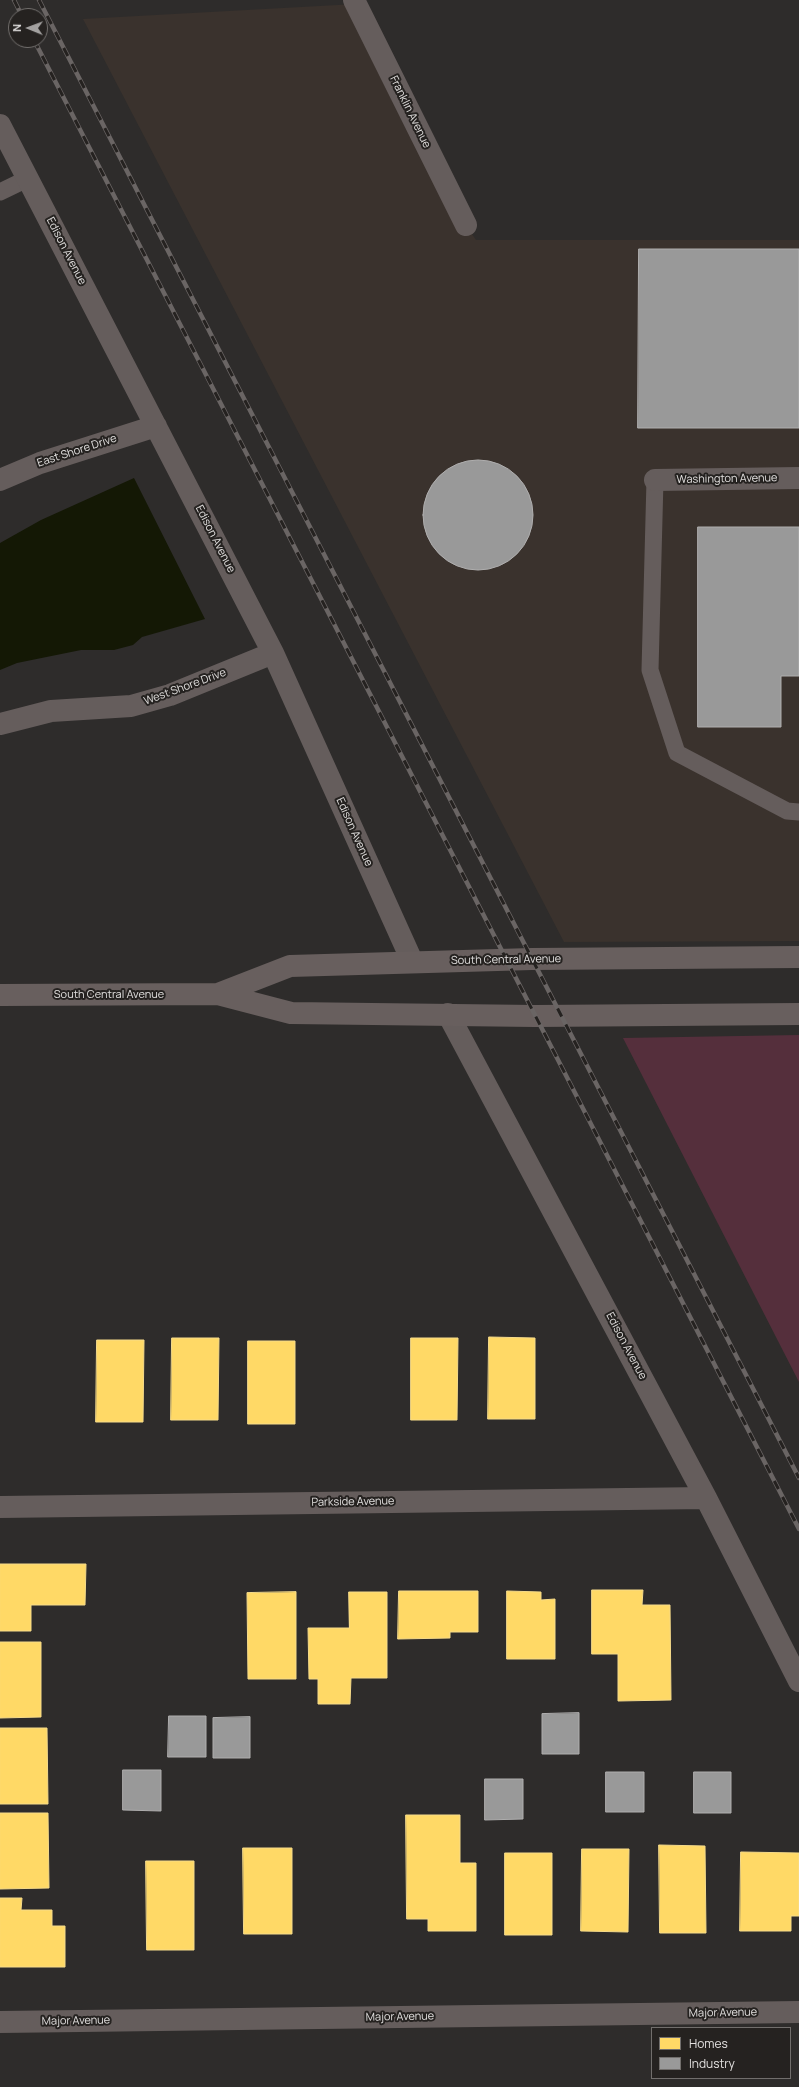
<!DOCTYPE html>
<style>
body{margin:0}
#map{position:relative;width:799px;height:2087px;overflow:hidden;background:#2e2c2b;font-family:Manrope,sans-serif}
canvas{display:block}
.legend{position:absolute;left:651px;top:2027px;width:140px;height:52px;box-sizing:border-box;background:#252220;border:1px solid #716e6c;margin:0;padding:5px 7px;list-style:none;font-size:12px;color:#e2e0df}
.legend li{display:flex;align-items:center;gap:8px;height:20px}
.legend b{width:20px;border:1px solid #716e6c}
.north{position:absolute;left:8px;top:8px;width:40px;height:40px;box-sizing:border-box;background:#252220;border:1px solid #716e6c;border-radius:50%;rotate:271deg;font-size:11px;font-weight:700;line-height:16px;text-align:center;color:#e2e0df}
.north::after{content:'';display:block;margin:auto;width:14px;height:18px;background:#a3a1a0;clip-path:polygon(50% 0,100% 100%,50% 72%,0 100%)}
</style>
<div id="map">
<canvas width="799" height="2087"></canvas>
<ul class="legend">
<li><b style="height:11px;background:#ffd966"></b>Homes</li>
<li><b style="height:11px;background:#999"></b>Industry</li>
</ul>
<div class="north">N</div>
</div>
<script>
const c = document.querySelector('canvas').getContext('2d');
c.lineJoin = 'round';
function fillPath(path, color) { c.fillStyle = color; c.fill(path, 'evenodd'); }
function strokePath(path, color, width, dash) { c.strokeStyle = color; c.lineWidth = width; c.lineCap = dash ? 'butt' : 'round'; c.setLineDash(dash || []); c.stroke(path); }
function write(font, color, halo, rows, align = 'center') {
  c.font = font + ' Manrope,sans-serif'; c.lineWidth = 4; c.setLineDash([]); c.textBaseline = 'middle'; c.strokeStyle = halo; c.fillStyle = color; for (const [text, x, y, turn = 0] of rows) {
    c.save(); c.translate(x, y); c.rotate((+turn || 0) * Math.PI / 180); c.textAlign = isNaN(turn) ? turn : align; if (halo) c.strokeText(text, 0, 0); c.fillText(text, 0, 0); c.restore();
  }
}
fillPath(new Path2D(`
 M 356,4 L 466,225 L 476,240 L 799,240 L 799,941 L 564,942 L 83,19 Z`), '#3a322d');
fillPath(new Path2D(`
 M 799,1035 L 799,1382 L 623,1038 Z`), '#552f3c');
fillPath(new Path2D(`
 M 134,478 L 205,619 L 142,637 L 133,645 L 114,650 L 81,650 L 17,663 L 0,670 L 0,543 L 41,520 Z`), '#141805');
const homes = new Path2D(`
 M 489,1337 L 535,1338 L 535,1419 L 488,1419 Z
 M 172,1338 L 219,1338 L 218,1420 L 171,1420 Z
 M 411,1338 L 458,1338 L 457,1420 L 411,1420 Z
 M 97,1340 L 144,1340 L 143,1422 L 96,1422 Z
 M 248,1341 L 295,1341 L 295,1424 L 248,1424 Z
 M 0,1564 L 86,1564 L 85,1605 L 31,1605 L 31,1631 L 0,1631 Z
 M 592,1590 L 643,1590 L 642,1605 L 670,1605 L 671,1700 L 618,1701 L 618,1654 L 592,1654 Z
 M 399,1591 L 478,1591 L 478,1632 L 450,1632 L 450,1638 L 398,1639 Z
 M 507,1591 L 541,1592 L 541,1600 L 555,1599 L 555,1659 L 507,1659 Z
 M 296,1592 L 296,1679 L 248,1679 L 247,1593 Z
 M 349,1592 L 387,1592 L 387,1678 L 351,1678 L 350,1704 L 318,1704 L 318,1679 L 309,1679 L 308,1628 L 349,1628 Z
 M 0,1642 L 41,1642 L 41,1717 L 0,1718 Z
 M 0,1728 L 47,1728 L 48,1804 L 0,1804 Z
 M 0,1813 L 48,1813 L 49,1888 L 0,1889 Z
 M 406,1815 L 460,1815 L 460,1863 L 476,1863 L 476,1931 L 428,1931 L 428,1919 L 407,1919 Z
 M 659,1845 L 705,1846 L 706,1933 L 660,1933 Z
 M 243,1848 L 292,1848 L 292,1934 L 244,1934 Z
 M 582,1849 L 629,1849 L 628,1932 L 581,1931 Z
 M 741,1852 L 799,1853 L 799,1916 L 791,1916 L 791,1931 L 740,1931 Z
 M 505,1853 L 552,1853 L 552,1935 L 505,1935 Z
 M 146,1861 L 194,1861 L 194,1950 L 147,1950 Z
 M 0,1898 L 22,1898 L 21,1910 L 52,1910 L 52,1926 L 65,1926 L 65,1967 L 0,1967 Z`);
fillPath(homes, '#ffd966');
strokePath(homes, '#f6db8a', 1);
const industry = new Path2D(`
 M 639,249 L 799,249 L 799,428 L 638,428 Z
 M423 515a55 55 0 1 1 110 0a55 55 0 1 1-110 0Z
 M 698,527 L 799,527 L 799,676 L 781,676 L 781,727 L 698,727 Z
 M 579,1713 L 579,1754 L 542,1754 L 542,1714 Z
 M 169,1716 L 206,1716 L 206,1757 L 168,1757 Z
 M 250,1717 L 250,1758 L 213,1758 L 213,1718 Z
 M 123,1770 L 161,1770 L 161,1811 L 123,1810 Z
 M 606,1772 L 644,1772 L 644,1812 L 606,1812 Z
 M 694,1772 L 731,1772 L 731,1813 L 694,1813 Z
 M 485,1779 L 523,1779 L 523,1819 L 485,1820 Z`);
fillPath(industry, '#999');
strokePath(industry, '#afaeae', 1);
strokePath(new Path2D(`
 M 0,192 L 29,178
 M 655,480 L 650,670 L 677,753 L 787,811 L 799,812`), '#655d5c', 17);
strokePath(new Path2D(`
 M 354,0 L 466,225
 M 0,125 L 273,653 L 412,961
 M 0,480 L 40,463 L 156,426
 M 655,480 L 799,478
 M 0,724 L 51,711 L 131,706 L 170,695 L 273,653
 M 448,1014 L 706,1498 L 799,1681
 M 0,1507 L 706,1498
 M 0,2022 L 799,2012`), '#655d5c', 22);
strokePath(new Path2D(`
 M 218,994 L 290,966 L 532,959 L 799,957
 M 0,995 L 218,994 L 291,1013 L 535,1016 L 799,1014`), '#685f5e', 22);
const rail = new Path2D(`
 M 14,0 L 22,16
 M 39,0 L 799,1478
 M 34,40 L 799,1529`);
strokePath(rail, '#6a6564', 4.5);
strokePath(rail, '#252220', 3, [9]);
write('11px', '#e2e0df', '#252220', [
 ["Franklin Avenue",410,112,64],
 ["Edison Avenue",66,251,63],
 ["East Shore Drive",77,451,-18],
 ["Washington Avenue",727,479,-1],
 ["Edison Avenue",215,539,63],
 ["West Shore Drive",185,687,-20],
 ["Edison Avenue",354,832,66],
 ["South Central Avenue",506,960,-1],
 ["South Central Avenue",109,995],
 ["Edison Avenue",626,1346,62],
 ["Parkside Avenue",353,1502,-1],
 ["Major Avenue",723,2013,-1],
 ["Major Avenue",400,2017,-1],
 ["Major Avenue",76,2021,-1]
]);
</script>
